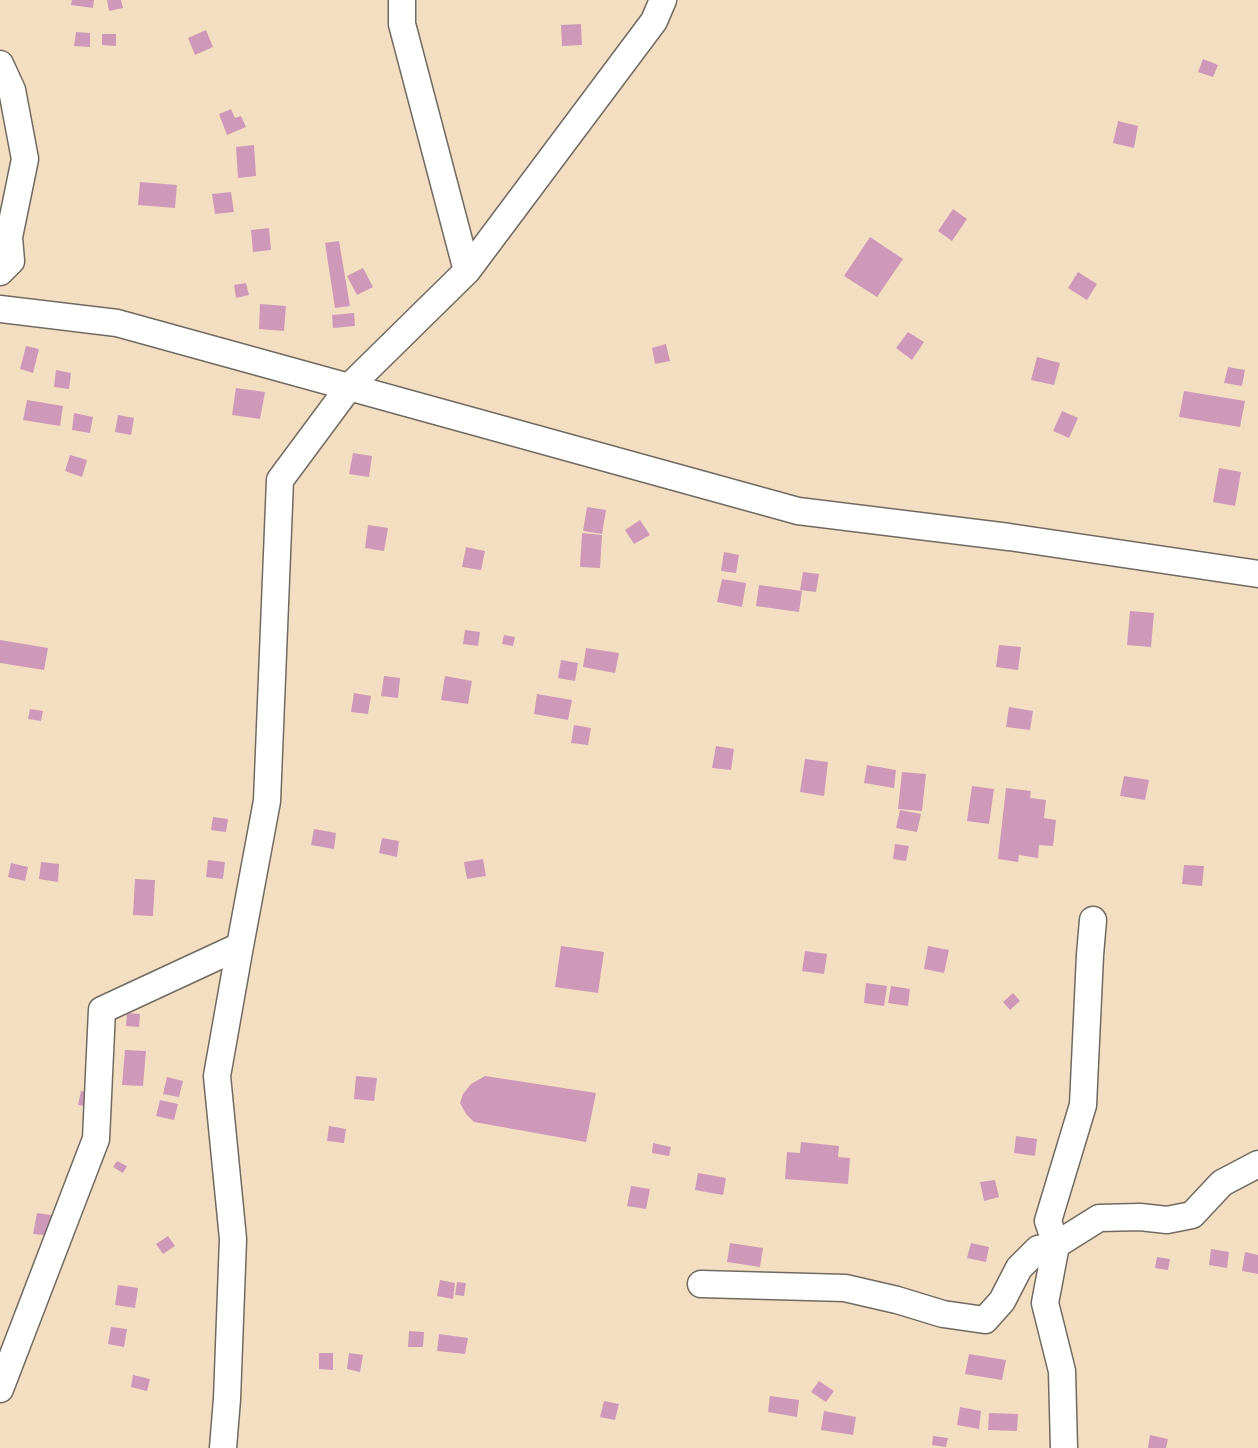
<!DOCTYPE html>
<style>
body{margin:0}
canvas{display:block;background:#f3dec1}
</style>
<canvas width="1258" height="1448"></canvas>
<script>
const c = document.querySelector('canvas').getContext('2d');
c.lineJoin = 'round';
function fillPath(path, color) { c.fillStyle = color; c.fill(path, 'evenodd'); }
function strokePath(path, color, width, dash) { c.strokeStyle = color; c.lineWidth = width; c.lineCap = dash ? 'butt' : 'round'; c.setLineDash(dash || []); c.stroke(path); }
fillPath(new Path2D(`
 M 72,0 L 94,0 L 93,8 L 71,5 Z
 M 107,0 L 121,0 L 123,8 L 109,11 Z
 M 581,24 L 582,45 L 562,46 L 561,25 Z
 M 206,30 L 213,47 L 195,55 L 188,38 Z
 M 76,32 L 90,33 L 90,47 L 74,46 Z
 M 102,34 L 116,34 L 116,46 L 102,45 Z
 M 1203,59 L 1218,65 L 1213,77 L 1198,72 Z
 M 231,109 L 235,118 L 241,116 L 246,127 L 227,135 L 219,114 Z
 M 1118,121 L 1138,126 L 1134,148 L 1113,143 Z
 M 254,145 L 256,176 L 238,178 L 236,147 Z
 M 140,182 L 177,185 L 175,208 L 138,205 Z
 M 231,192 L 234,212 L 215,214 L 212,194 Z
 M 953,209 L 967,219 L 952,241 L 938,231 Z
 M 269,228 L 271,250 L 253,252 L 251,230 Z
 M 870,237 L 903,259 L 877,297 L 844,276 Z
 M 339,241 L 350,306 L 335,308 L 325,243 Z
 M 363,268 L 373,287 L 357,295 L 347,276 Z
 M 1078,272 L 1097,284 L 1087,300 L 1068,288 Z
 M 246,283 L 249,295 L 236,298 L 234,285 Z
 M 260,304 L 286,306 L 284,331 L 259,329 Z
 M 354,313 L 355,326 L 333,328 L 332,315 Z
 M 908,332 L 924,342 L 912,360 L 896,348 Z
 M 666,344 L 670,361 L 655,364 L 652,348 Z
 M 26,346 L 39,349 L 33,373 L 20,369 Z
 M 1037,357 L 1060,363 L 1054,385 L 1031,380 Z
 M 1228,367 L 1245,370 L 1242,386 L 1224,383 Z
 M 56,370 L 71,373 L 69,389 L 54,387 Z
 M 236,388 L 265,392 L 260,419 L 232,415 Z
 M 1184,391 L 1245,401 L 1240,427 L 1179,417 Z
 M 27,400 L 63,406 L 60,426 L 23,420 Z
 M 1062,411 L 1078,418 L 1069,438 L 1053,431 Z
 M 74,413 L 93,417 L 90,433 L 72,430 Z
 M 118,415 L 134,418 L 131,435 L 115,432 Z
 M 353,453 L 372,456 L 369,477 L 349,474 Z
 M 70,455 L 87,460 L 82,477 L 65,471 Z
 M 1219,468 L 1241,472 L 1235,506 L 1213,502 Z
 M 587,507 L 606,510 L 602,534 L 583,531 Z
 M 640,520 L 650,535 L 634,544 L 625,530 Z
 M 368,525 L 388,528 L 384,551 L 365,548 Z
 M 582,533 L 602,535 L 600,568 L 580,567 Z
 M 466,547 L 485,551 L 481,570 L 462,567 Z
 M 724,552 L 739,555 L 736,573 L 721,571 Z
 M 803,572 L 819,574 L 816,592 L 800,590 Z
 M 722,579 L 746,583 L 742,607 L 717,602 Z
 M 759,585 L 802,591 L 799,612 L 756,606 Z
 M 1130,611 L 1154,613 L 1151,647 L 1127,645 Z
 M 465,630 L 480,632 L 478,646 L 463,644 Z
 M 504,635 L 515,637 L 513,646 L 502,644 Z
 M 0,640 L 48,648 L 44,670 L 0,663 Z
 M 999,645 L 1021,647 L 1018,670 L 996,667 Z
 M 586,648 L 619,653 L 615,673 L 583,667 Z
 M 561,660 L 578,663 L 575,681 L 558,678 Z
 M 384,676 L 400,678 L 398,698 L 381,696 Z
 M 445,676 L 472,681 L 468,704 L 441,700 Z
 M 354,693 L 371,696 L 368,714 L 351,712 Z
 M 537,694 L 572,700 L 568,720 L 534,714 Z
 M 1009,707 L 1033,711 L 1030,730 L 1006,727 Z
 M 30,709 L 43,711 L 41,721 L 28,719 Z
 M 574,725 L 591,728 L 588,745 L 571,743 Z
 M 716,746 L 734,749 L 731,770 L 712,768 Z
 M 805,759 L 828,762 L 824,796 L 800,792 Z
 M 867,765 L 896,770 L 894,788 L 864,783 Z
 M 902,772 L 926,774 L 922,811 L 898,809 Z
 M 1124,776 L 1149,780 L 1145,800 L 1120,796 Z
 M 972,786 L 994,789 L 989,824 L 967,821 Z
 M 1006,788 L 1031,791 L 1030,798 L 1046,800 L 1044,818 L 1056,820 L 1053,846 L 1039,845 L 1038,858 L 1019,855 L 1018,862 L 998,859 Z
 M 900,810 L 921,814 L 917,832 L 896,828 Z
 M 213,817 L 228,819 L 226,832 L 211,830 Z
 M 314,829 L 336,833 L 334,849 L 311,845 Z
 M 382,838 L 399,841 L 397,857 L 379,853 Z
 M 895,844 L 909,846 L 906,861 L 893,859 Z
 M 483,859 L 486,876 L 467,879 L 464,862 Z
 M 208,860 L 225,862 L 223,879 L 206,877 Z
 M 41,862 L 59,864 L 58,882 L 39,879 Z
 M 11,863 L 28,867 L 25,881 L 8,877 Z
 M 1184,865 L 1204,866 L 1202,886 L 1182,884 Z
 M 135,879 L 155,880 L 153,916 L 133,915 Z
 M 561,946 L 604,952 L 598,993 L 555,987 Z
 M 928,946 L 949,950 L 944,973 L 924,969 Z
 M 805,951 L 827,954 L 824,974 L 802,971 Z
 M 866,983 L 887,986 L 884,1006 L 864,1003 Z
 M 891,986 L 910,989 L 908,1006 L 888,1003 Z
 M 1013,993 L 1020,1001 L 1010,1010 L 1003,1002 Z
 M 127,1013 L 140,1014 L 139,1027 L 126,1026 Z
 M 125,1050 L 146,1051 L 143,1086 L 122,1085 Z
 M 356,1076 L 377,1078 L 374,1101 L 354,1099 Z
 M 485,1076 L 596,1093 L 586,1142 L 474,1122 L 466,1114 L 460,1103 L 463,1094 L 471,1084 Z
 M 167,1077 L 183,1081 L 179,1097 L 163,1094 Z
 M 81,1091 L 97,1094 L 95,1108 L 78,1105 Z
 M 160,1100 L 178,1104 L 174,1120 L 156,1116 Z
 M 329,1126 L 346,1129 L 344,1143 L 327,1141 Z
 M 1016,1136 L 1037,1139 L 1035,1156 L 1014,1153 Z
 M 801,1142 L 839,1146 L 838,1157 L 850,1158 L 848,1184 L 785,1179 L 787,1152 L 800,1153 Z
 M 653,1143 L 671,1147 L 669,1156 L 652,1153 Z
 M 117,1161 L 127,1166 L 123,1173 L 113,1167 Z
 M 698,1173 L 726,1178 L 723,1195 L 695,1190 Z
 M 995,1180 L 999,1197 L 984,1201 L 980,1182 Z
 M 631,1186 L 650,1189 L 646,1209 L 627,1206 Z
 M 37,1213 L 57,1216 L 54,1236 L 33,1234 Z
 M 168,1236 L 175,1246 L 163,1254 L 156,1244 Z
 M 730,1243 L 763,1248 L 760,1267 L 727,1262 Z
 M 971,1243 L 989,1247 L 986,1262 L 967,1258 Z
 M 1211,1249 L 1229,1252 L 1227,1268 L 1209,1265 Z
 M 1245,1252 L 1258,1255 L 1258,1274 L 1242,1271 Z
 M 1157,1257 L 1170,1259 L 1168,1270 L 1155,1268 Z
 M 440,1280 L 455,1283 L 453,1299 L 437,1296 Z
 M 457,1282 L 466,1283 L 464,1296 L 455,1295 Z
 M 118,1285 L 138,1288 L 135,1308 L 115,1305 Z
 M 111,1327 L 127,1329 L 124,1347 L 108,1344 Z
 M 409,1331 L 424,1332 L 423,1347 L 408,1347 Z
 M 439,1334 L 468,1338 L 465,1354 L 437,1351 Z
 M 319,1353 L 333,1353 L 333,1370 L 319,1369 Z
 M 349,1353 L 363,1355 L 360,1372 L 347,1369 Z
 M 969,1354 L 1006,1360 L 1002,1380 L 965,1374 Z
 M 133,1375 L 150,1379 L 147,1391 L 131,1387 Z
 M 819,1381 L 834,1391 L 826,1402 L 811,1392 Z
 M 770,1396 L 799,1400 L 797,1417 L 768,1412 Z
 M 604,1401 L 619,1404 L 615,1420 L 600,1417 Z
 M 960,1407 L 981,1411 L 979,1429 L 957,1425 Z
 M 824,1411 L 856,1417 L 853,1435 L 821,1430 Z
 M 989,1413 L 1018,1414 L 1017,1431 L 988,1430 Z
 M 1150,1435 L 1168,1439 L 1166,1448 L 1148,1448 Z
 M 933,1436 L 948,1438 L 946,1447 L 932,1445 Z`), '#ce99b9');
const minor = new Path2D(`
 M 402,0 L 402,24 L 467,271
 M 0,64 L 12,90 L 25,159 L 9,237 L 11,261 L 0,272
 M 0,309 L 117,323 L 798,511 L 1009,537 L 1258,574
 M 701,1284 L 845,1288 L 897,1300 L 943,1314 L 985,1320 L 1002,1301 L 1019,1268 L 1038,1249 L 1056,1245 L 1099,1218 L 1140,1217 L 1167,1220 L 1192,1215 L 1222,1183 L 1258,1164
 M 0,1389 L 96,1139 L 102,1010 L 240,946 L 267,801 L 280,480 L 349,387 L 467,271 L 654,21 L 663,0
 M 223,1448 L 227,1399 L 233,1239 L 217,1076 L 240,946
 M 1064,1448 L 1062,1371 L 1045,1303 L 1056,1245 L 1048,1221 L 1083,1105 L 1090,955 L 1093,920`);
strokePath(minor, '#716a60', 29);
strokePath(minor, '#fff', 26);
</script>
